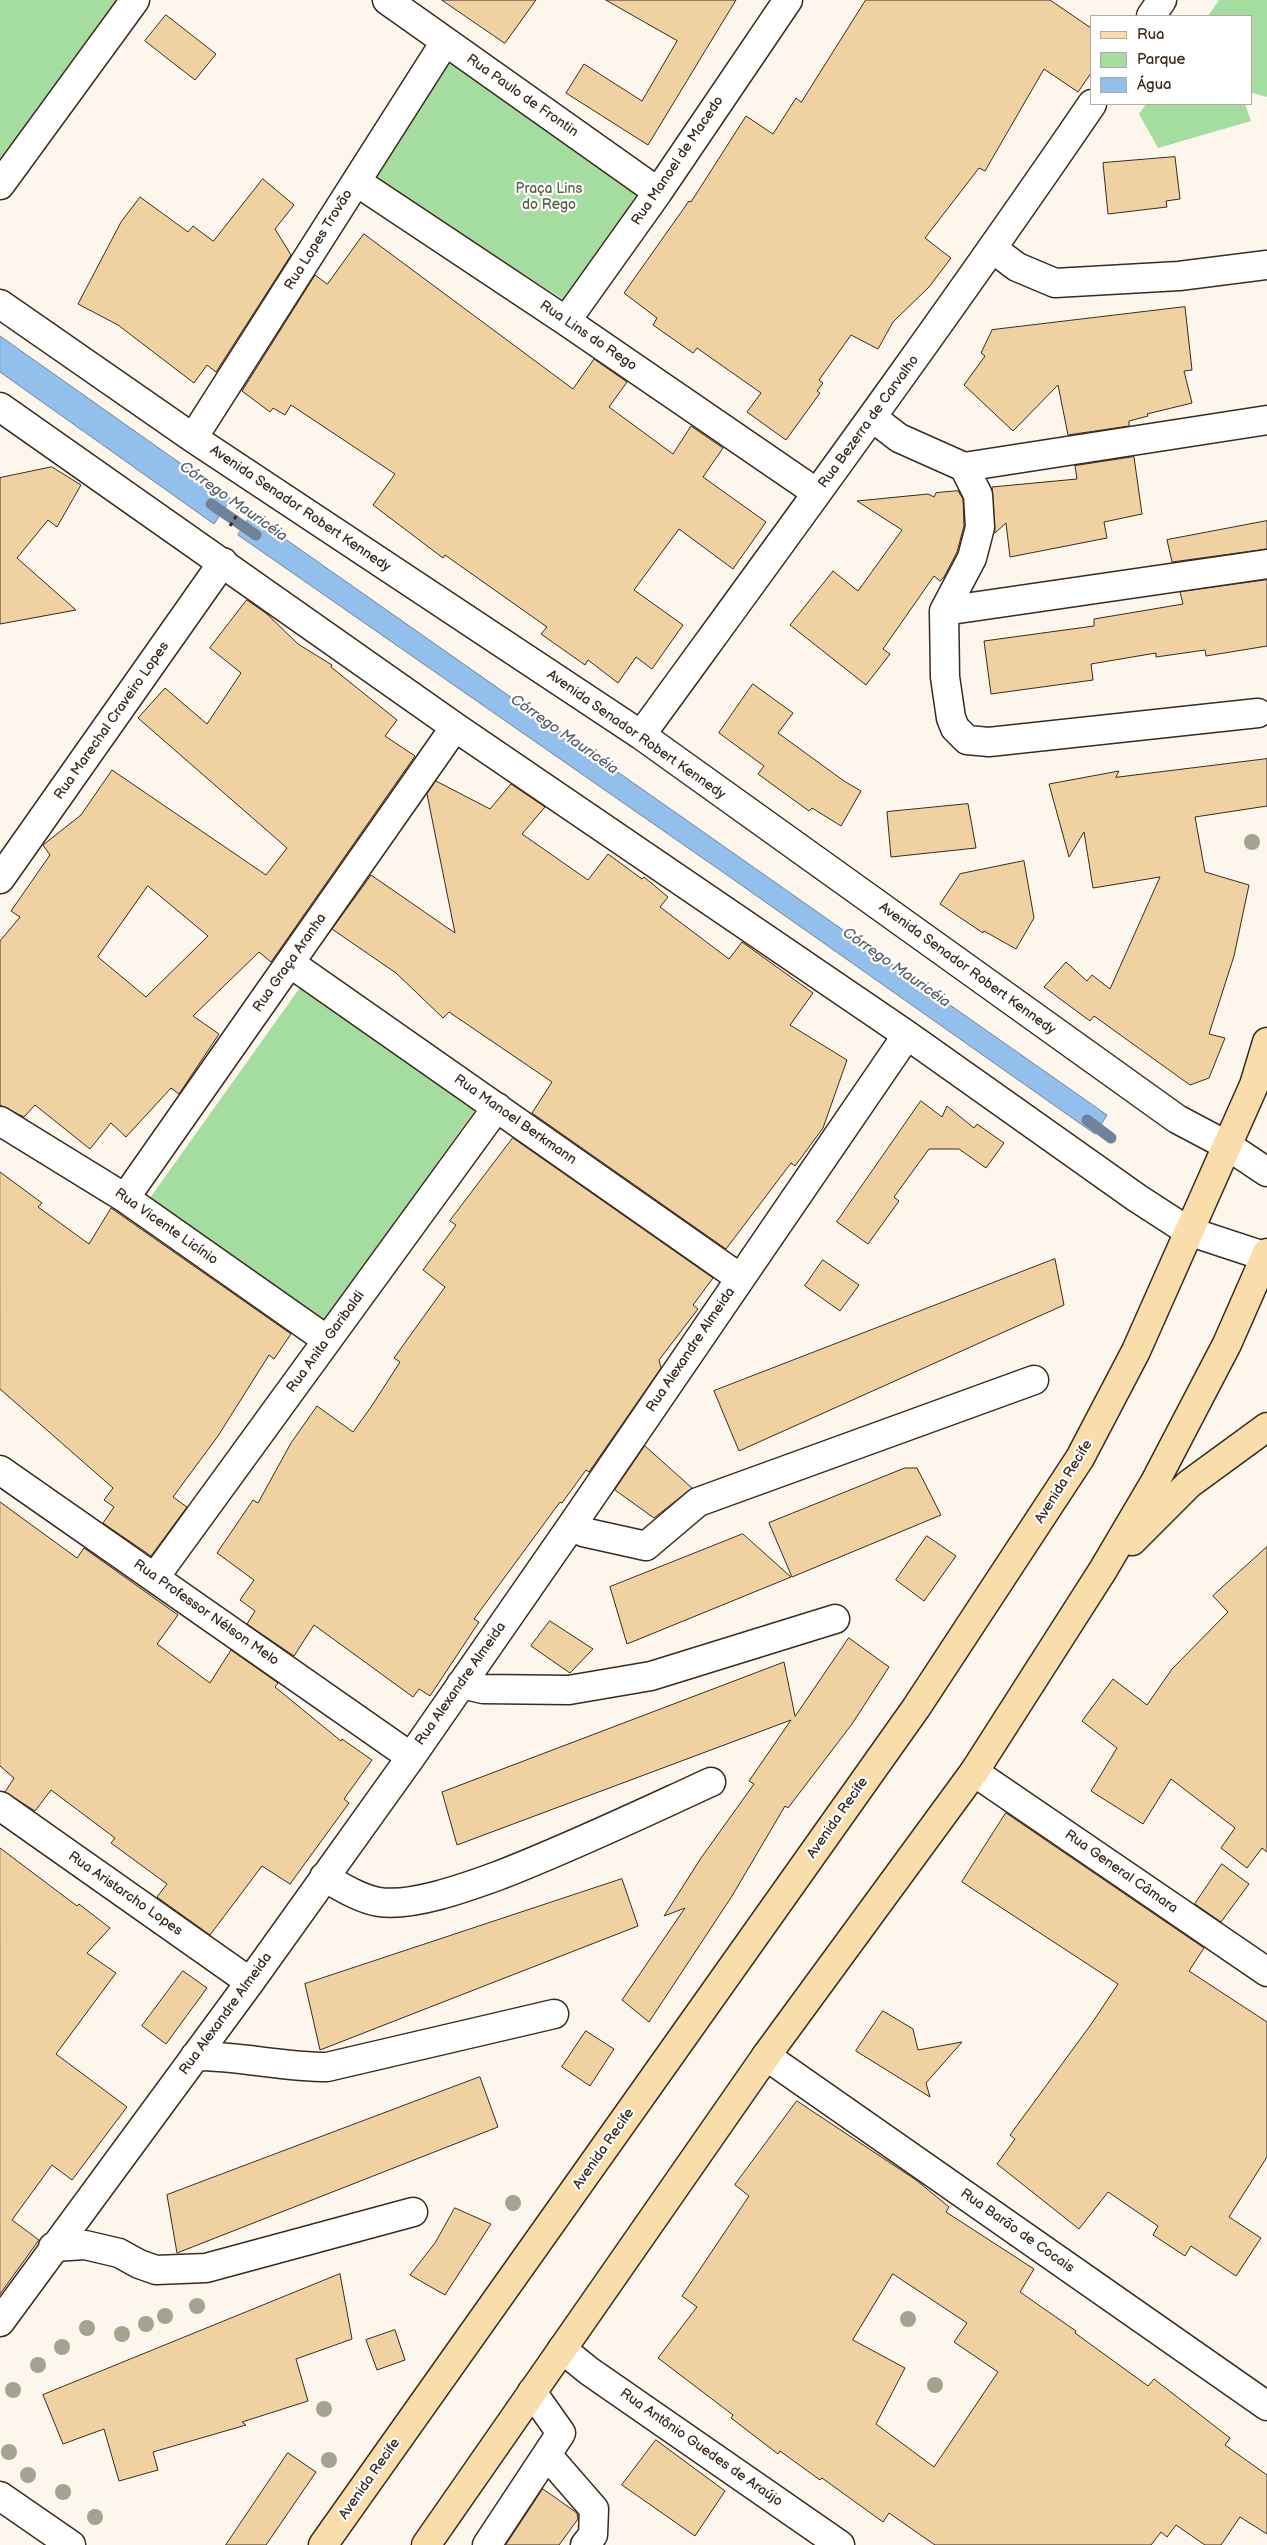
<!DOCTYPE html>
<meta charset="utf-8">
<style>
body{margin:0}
#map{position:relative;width:1267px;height:2545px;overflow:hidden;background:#fcf6ec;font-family:"Balsamiq Sans",sans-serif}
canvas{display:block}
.legend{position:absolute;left:1090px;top:15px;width:162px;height:90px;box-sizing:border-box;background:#fff;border:1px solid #b1aaa5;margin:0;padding:6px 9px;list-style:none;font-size:15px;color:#3b2a1e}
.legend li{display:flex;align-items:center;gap:10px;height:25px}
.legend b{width:25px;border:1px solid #b1aaa5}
</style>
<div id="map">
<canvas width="1267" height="2545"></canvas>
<ul class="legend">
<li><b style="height:6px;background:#f9deab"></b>Rua</li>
<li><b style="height:14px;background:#a5dca0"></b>Parque</li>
<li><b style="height:14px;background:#93bfec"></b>Água</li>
</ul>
</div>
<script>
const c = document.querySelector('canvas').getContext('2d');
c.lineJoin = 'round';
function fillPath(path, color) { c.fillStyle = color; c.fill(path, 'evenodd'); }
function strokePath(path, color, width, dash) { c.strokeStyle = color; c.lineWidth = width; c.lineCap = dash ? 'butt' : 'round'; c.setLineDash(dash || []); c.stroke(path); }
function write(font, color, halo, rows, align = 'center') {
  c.font = font + ' "Balsamiq Sans",sans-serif'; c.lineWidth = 4.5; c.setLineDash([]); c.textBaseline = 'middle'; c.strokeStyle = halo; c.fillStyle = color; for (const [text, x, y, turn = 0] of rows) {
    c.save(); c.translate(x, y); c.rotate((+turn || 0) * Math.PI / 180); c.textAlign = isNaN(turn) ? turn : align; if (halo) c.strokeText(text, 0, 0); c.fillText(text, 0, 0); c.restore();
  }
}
fillPath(new Path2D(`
 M 0,0 L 126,0 L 0,169 Z
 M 1219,0 L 1267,0 L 1267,97 L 1253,93 L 1251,96 L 1251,16 L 1208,16 Z
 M 448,41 L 663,176 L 572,305 L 364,172 Z
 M 1146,104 L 1245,104 L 1251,121 L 1158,148 L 1139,114 Z
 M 304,982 L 477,1107 L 323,1323 L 150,1198 Z`), '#a5dca0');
const water = new Path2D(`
 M 0,336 L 231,499 L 214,524 L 0,372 Z
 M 251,515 L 1107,1115 L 1095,1134 L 727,875 L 238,535 Z`);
fillPath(water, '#93bfec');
strokePath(water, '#70839a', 1);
strokePath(new Path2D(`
 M 211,504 L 256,535
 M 1087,1120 L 1111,1138`), '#70839a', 11);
const building = new Path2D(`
 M 442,0 L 536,0 L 505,43 Z
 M 606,0 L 736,0 L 648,145 L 566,93 L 584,64 L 642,101 L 677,41 Z
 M 866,0 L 1050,0 L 1091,28 L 1091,73 L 1078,92 L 1044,69 L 985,171 L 979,168 L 925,238 L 951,258 L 929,287 L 893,322 L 878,349 L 851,335 L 819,380 L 823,383 L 817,391 L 820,393 L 786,440 L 747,412 L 761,393 L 697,348 L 693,353 L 653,325 L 657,318 L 624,293 L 689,201 L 691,202 L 746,116 L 773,134 L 796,98 L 801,102 Z
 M 166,15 L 216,54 L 195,80 L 145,41 Z
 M 1175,157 L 1180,199 L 1166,201 L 1167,207 L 1108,214 L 1103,163 Z
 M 263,179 L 294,205 L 275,229 L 291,255 L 216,372 L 207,365 L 194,383 L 118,325 L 78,304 L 121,222 L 140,197 L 188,232 L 193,226 L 213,241 Z
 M 364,234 L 573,389 L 594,359 L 627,382 L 609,407 L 673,454 L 691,426 L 723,448 L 703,477 L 766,522 L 733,569 L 679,529 L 634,590 L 683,625 L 652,669 L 636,657 L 618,683 L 588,660 L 585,665 L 541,634 L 547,627 L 445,555 L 443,558 L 373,505 L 395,474 L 291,405 L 285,415 L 273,408 L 270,412 L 242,391 L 315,275 L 327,284 Z
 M 1185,307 L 1192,370 L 1184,371 L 1192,403 L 1147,414 L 1148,416 L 1129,421 L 1129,426 L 1068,435 L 1058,385 L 1013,431 L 964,385 L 985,356 L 981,353 L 992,330 Z
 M 1134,457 L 1142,514 L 1104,522 L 1107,538 L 1010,557 L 1006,523 L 995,533 L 992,487 L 1077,479 L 1075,466 Z
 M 52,467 L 81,485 L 57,527 L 48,520 L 17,558 L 76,610 L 0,624 L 0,478 Z
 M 958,491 L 963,499 L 964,526 L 957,552 L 944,577 L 940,581 L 934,576 L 883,649 L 890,654 L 866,685 L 790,625 L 833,571 L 858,591 L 902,530 L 857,501 L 928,494 L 934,497 L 936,493 Z
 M 1267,521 L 1267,549 L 1172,562 L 1167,540 Z
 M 1267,580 L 1267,646 L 1206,656 L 1205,650 L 1156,657 L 1156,653 L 1091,664 L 1093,680 L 991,694 L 984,641 L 1094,626 L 1094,619 L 1183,604 L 1180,592 Z
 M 247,600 L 267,614 L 298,644 L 332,665 L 331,667 L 397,720 L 385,736 L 415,756 L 271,962 L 259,952 L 193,1016 L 219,1034 L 179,1094 L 171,1088 L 126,1137 L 111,1123 L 90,1149 L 35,1105 L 24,1117 L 0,1105 L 0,941 L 20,917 L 11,911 L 50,855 L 43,845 L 81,815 L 112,770 L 266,875 L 287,848 L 138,718 L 165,688 L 207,724 L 241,673 L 210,648 ZM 148,886 L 208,936 L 146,997 L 98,957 Z
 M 753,684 L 793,713 L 778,733 L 844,781 L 861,791 L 841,826 L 812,808 L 809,811 L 758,774 L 764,766 L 719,733 Z
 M 1267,759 L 1267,806 L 1195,817 L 1205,872 L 1249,885 L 1234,956 L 1209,1034 L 1225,1038 L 1209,1078 L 1190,1085 L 1094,1016 L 1090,1021 L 1044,987 L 1066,962 L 1087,981 L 1092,975 L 1110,989 L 1160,877 L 1093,888 L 1084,832 L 1069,857 L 1049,784 L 1119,771 L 1116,777 Z
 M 436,781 L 490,809 L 511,784 L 545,807 L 522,834 L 588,880 L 608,854 L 642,879 L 644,877 L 668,897 L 660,907 L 729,959 L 742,942 L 813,993 L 790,1025 L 847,1060 L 823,1128 L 795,1166 L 791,1163 L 726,1249 L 532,1113 L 552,1082 L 449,1012 L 443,1018 L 396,973 L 332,929 L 371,875 L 455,933 L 427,794 Z
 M 968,804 L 976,848 L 891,857 L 887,812 Z
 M 1024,861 L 1034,918 L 1016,949 L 984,931 L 983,933 L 940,904 L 960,874 Z
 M 921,1101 L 942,1117 L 947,1106 L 974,1128 L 977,1124 L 1004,1143 L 986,1168 L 959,1149 L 929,1149 L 894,1197 L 899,1201 L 868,1244 L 837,1222 Z
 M 513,1138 L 713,1278 L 693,1305 L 698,1309 L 659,1360 L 661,1368 L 589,1472 L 586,1470 L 562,1503 L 560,1502 L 474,1619 L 479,1622 L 430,1696 L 419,1689 L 413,1697 L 314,1625 L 294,1656 L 247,1624 L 255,1611 L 240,1600 L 254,1580 L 217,1553 L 253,1500 L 258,1503 L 291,1443 L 317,1406 L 353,1432 L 371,1407 L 400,1362 L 394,1358 L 445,1287 L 423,1270 L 456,1225 L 450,1221 Z
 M 0,1172 L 42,1203 L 38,1207 L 89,1244 L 111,1208 L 291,1334 L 274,1359 L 269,1355 L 218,1436 L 173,1497 L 187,1507 L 151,1556 L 103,1523 L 114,1507 L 104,1500 L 113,1488 L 0,1389 Z
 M 1055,1259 L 1064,1305 L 739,1451 L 714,1391 Z
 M 823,1260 L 859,1285 L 840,1311 L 805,1286 Z
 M 645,1446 L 692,1488 L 654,1518 L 615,1490 Z
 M 905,1468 L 917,1468 L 941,1515 L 792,1577 L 769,1523 Z
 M 0,1502 L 77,1558 L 84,1548 L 178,1615 L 157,1644 L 210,1683 L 231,1650 L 278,1683 L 275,1687 L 341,1741 L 342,1739 L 372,1760 L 344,1799 L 349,1803 L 290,1884 L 262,1866 L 210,1935 L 157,1897 L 167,1884 L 111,1843 L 115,1838 L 51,1790 L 35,1811 L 5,1792 L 14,1778 L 0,1766 Z
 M 743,1534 L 791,1577 L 627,1644 L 610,1587 Z
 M 927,1536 L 956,1556 L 924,1601 L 896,1580 Z
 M 1267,1547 L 1267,1852 L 1262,1848 L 1247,1868 L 1221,1848 L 1235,1828 L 1171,1779 L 1143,1824 L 1091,1791 L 1117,1748 L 1082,1721 L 1113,1679 L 1147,1705 L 1172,1669 L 1228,1612 L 1213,1596 Z
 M 550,1621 L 593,1649 L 570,1673 L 531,1646 Z
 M 849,1638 L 889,1667 L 852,1724 L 788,1808 L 785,1806 L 732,1896 L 649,2022 L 622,2000 L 685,1908 L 664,1916 L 701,1858 L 754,1784 L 749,1781 L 791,1720 L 457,1845 L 442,1792 L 784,1662 L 795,1716 Z
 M 1006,1813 L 1204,1948 L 1189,1971 L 1267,2022 L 1267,2157 L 1229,2217 L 1261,2238 L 1236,2276 L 1191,2246 L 1185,2256 L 1153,2235 L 1158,2226 L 1108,2192 L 1079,2229 L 997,2164 L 1015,2139 L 1010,2135 L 1092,2023 L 1118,1984 L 962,1882 Z
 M 0,1848 L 77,1906 L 79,1904 L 110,1928 L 87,1953 L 116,1973 L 56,2054 L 127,2107 L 72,2180 L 52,2165 L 12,2220 L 39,2240 L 0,2294 Z
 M 1222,1864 L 1249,1884 L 1221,1922 L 1195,1904 Z
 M 622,1879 L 638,1926 L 320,2050 L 305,1984 Z
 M 183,1971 L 207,1988 L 166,2044 L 142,2026 Z
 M 883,2011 L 913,2029 L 918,2050 L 962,2042 L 926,2083 L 930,2097 L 856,2051 Z
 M 586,2031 L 614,2049 L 590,2086 L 562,2067 Z
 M 480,2077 L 498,2127 L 177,2253 L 167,2195 Z
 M 797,2101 L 916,2180 L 949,2207 L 946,2212 L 1034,2269 L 1020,2292 L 1076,2331 L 1075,2333 L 1148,2386 L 1154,2379 L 1230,2438 L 1225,2445 L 1267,2475 L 1267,2534 L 1240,2517 L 1221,2545 L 1205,2545 L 1176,2525 L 1167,2537 L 1161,2532 L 1151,2545 L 935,2545 L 889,2513 L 883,2522 L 822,2478 L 820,2480 L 780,2451 L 778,2454 L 731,2418 L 733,2415 L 658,2358 L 697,2307 L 682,2296 L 749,2196 L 735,2185 ZM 893,2274 L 967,2323 L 954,2342 L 998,2372 L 934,2467 L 876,2424 L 905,2368 L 853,2340 Z
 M 455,2208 L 491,2224 L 445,2295 L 410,2275 L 435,2243 Z
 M 340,2274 L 352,2339 L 296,2359 L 308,2401 L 242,2422 L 246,2425 L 153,2452 L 158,2470 L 119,2481 L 104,2429 L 63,2444 L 43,2395 Z
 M 395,2330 L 405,2360 L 377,2370 L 366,2340 Z
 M 656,2440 L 725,2491 L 695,2536 L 622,2485 Z
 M 288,2453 L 316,2472 L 266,2545 L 226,2545 Z
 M 543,2489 L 577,2513 L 578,2519 L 559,2545 L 506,2545 Z`);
fillPath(building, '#efd1a2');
strokePath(building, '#3b2a1e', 1);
const minor = new Path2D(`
 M 387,0 L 658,192
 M 1151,16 L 1162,0
 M 357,182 L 566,321 L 817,493
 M 0,185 L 135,0
 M 993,249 L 1017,267 L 1055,283 L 1179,276 L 1267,265
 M 0,304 L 193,438 L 641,735 L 1177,1119 L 1228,1146 L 1267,1172
 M 566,321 L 658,192 L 788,0
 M 0,407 L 455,727 L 907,1035 L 1137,1198 L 1188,1231 L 1267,1257
 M 873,418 L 899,438 L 964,467 L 1267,420
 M 193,438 L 445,42
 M 964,467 L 978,495 L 980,527 L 972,558 L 944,611 L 945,677 L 951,718 L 955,728 L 967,740 L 989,742 L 1258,713
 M 944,611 L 1267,564
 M 641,735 C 793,526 946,318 1092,104
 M 0,879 L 223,562
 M 290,963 L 740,1278
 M 0,1121 L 125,1198 L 327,1340
 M 125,1198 L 455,727
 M 0,1470 L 411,1757
 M 572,1525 L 583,1532 L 646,1546 L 698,1502 L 1034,1380
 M 155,1577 L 497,1107
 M 461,1684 L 483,1689 L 569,1690 L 651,1676 L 835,1619
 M 974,1772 L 1267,1972
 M 0,1806 L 250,1982
 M 324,1877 C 340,1886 360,1899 379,1902 C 413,1907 467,1887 500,1875 C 572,1847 641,1814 711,1782
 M 195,2056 C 240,2056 283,2067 327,2067 L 554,2014
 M 766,2056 L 1267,2406
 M 53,2247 L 85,2245 L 119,2253 L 139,2264 L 156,2270 L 206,2268 L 413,2212
 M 0,2322 L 250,1982 L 411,1757 L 572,1525 L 907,1035
 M 562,2349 L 589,2371 L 840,2545
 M 547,2455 L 594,2509 L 593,2535 L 585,2545
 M 0,2496 L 71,2545
 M 487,2545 L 561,2433 L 532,2392`);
const major = new Path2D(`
 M 1132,1541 L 1189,1484 L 1267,1427
 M 323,2545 L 916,1708 L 1080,1458 L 1136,1351 L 1254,1085 L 1267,1042
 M 426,2545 L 766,2056 L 974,1772 L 1103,1570 L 1156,1480 L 1227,1344 L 1267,1253`);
strokePath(minor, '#3b2a1e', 31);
strokePath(major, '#3b2a1e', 31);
strokePath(new Path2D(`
 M 230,526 L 240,510`), '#3b2a1e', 3, [4, 4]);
strokePath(minor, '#fff', 28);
strokePath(major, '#f9deab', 28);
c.fillStyle = '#a3a390';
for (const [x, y] of [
 [1252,842],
 [513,2203],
 [197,2306],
 [165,2316],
 [908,2319],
 [146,2324],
 [87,2328],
 [122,2334],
 [62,2347],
 [38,2365],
 [935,2385],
 [13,2390],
 [324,2409],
 [9,2452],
 [329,2460],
 [28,2475],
 [63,2492],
 [95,2517]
]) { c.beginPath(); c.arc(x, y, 8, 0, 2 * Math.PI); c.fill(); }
write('14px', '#3b2a1e', '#fff', [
 ["Rua Paulo de Frontin",522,96,35],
 ["Rua Manoel de Macedo",678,161,-56],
 ["Rua Lopes Trovão",319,240,-58],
 ["Rua Lins do Rego",588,336,34],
 ["Rua Bezerra de Carvalho",869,422,-54],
 ["Avenida Senador Robert Kennedy",300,509,34],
 ["Rua Marechal Craveiro Lopes",112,721,-55],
 ["Avenida Senador Robert Kennedy",636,735,35],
 ["Rua Graça Aranha",290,963,-55],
 ["Avenida Senador Robert Kennedy",967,969,36],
 ["Rua Manoel Berkmann",515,1120,35],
 ["Rua Vicente Licínio",166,1227,35],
 ["Rua Anita Garibaldi",326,1342,-54],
 ["Rua Alexandre Almeida",691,1350,-56],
 ["Avenida Recife",1064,1482,-58],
 ["Rua Professor Nélson Melo",206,1613,35],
 ["Rua Alexandre Almeida",461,1684,-55],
 ["Avenida Recife",838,1818,-55],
 ["Rua General Câmara",1121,1872,35],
 ["Rua Aristarcho Lopes",125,1894,35],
 ["Rua Alexandre Almeida",226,2014,-54],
 ["Avenida Recife",604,2149,-55],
 ["Rua Barão de Cocais",1017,2231,35],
 ["Rua Antônio Guedes de Araújo",701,2448,35],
 ["Avenida Recife",370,2479,-55]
]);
write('14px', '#5b5f45', '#fff', [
 ["Praça Lins",549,189],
 ["do Rego",549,205]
]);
write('italic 15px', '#5a5e66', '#fff', [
 ["Córrego Mauricéia",233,502,35],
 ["Córrego Mauricéia",564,735,35],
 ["Córrego Mauricéia",896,968,35]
]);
</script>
